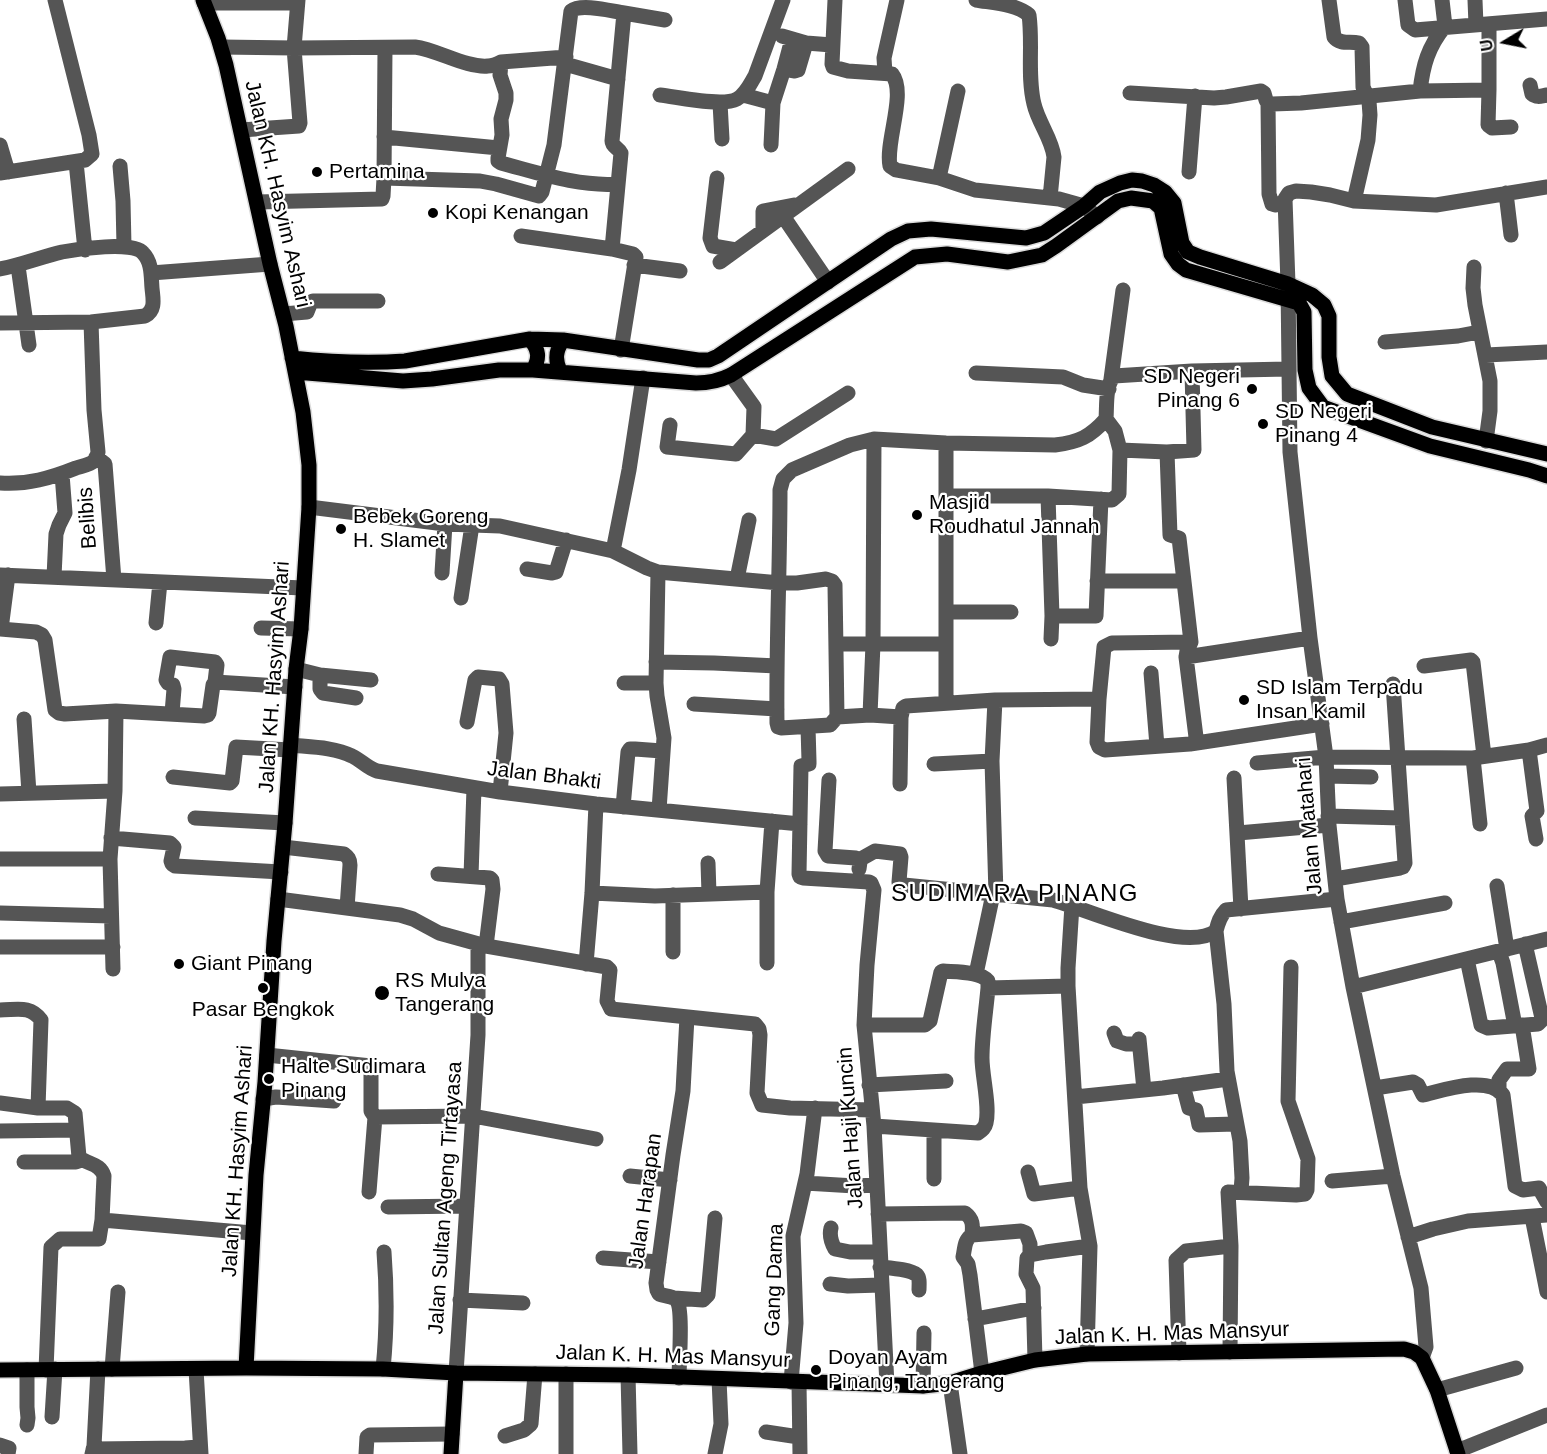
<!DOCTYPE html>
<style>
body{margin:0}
#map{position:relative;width:1547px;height:1454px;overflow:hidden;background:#fff;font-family:Arial,sans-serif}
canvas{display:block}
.north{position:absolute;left:1475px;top:12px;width:60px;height:60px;-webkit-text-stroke:4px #fff;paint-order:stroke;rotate:260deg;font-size:16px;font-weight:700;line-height:24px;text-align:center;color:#000}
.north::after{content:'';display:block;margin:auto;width:21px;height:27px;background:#000;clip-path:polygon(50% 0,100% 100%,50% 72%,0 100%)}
</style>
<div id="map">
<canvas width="1547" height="1454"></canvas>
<div class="north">U</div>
</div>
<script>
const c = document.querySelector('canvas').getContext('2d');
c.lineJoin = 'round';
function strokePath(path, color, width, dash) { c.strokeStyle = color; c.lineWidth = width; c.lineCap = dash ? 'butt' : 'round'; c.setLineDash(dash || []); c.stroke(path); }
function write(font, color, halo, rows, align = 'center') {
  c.font = font + ' Arial,sans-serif'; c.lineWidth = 4.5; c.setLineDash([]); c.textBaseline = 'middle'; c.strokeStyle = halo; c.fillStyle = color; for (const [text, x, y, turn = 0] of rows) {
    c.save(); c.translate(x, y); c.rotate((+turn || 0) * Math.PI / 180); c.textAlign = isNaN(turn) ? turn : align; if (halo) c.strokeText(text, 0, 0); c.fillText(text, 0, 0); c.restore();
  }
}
const major = new Path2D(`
 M 203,0 L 218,38 L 226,65 L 270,264 L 286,326 L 303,412 L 309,465 L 309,507 L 301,629 L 296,669 L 285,823 L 274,941 L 265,1082 L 256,1175 L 246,1368
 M 530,339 C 539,350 540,358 533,370
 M 292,358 C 330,362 367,364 405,361 L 530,339 L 563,340 L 698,360 L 709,360 L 718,356 L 891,239 L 908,231 L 931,229 L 1026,238 L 1044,233 L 1084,206 L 1100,192 L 1120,183 L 1132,180 L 1142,181 L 1154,185 L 1165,192 L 1174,203 L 1182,243 L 1188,252 L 1200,257 L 1288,284 L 1312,295 L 1324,305 L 1329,316 L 1329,357 L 1332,376 L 1347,394 L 1432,427 L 1547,454
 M 560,371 C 555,360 555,351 563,340
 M 295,372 L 403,381 L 432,379 L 499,370 L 533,370 L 696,383 C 709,383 719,381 731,375 L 915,257 L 947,254 L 1008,262 L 1042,255 L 1056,246 L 1118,201 L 1131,198 L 1153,201 L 1161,208 L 1171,254 L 1178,264 L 1186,270 L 1299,303 L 1304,312 L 1305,370 L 1309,388 L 1323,407 L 1430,446 L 1529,470 L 1547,476
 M 0,1370 L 246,1368 L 383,1369 L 456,1373 L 628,1375 L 923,1386 L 950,1383 L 982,1373 L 1035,1360 L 1087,1354 L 1404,1349 L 1414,1352 L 1422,1358 L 1437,1390 L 1458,1454
 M 451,1454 L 456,1373`);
strokePath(major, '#dbdbdb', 18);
strokePath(new Path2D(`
 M 835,0 L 832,64 L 833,67 L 848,71 L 892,74 C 907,93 885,142 890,166 L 896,170 L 939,178 L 975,190 L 1059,199 L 1084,206 L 1097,217
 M 976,0 C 993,3 1016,4 1029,15 C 1033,43 1027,77 1034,104 C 1038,122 1052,139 1054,157 L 1050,198
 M 1329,0 L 1334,37 C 1340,45 1350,41 1359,43 L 1362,47 L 1363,87 L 1369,101 L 1370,115 L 1368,140 L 1354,201
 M 1405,0 L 1408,25 L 1415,30 L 1547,19
 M 1475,0 L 1476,25
 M 204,3 L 297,3
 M 782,36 L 806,43 L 832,45
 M 221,47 L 294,48 L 415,47 C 438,50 466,68 488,66 C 493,66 497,64 501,62 L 566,57
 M 501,62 L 500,75 L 506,93 L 506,100 L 501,119 L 502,135 L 498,158 L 498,161 L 501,163 C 539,173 579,187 618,184
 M 565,64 L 618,79
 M 784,69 L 795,71 L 798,70 L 806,43
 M 885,73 L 884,58 L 897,0
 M 1530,85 L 1532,94 C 1537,98 1541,96 1547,95
 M 1489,90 L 1489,24
 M 1420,91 C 1423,65 1428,47 1445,26 L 1442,0
 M 1130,93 L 1214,98 L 1226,97 L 1261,91 L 1264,93 L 1266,100 L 1268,103 L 1272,104 L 1301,103 L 1420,91 L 1489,90 L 1488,125 L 1492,128 L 1511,127
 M 660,95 C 678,97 722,107 737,99 C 746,94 750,84 755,76 L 783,0
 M 743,95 L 773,103
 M 720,103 L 722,139
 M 1268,103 L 1269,194 L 1272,204 L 1275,205 L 1285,202
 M 241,130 L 299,126 L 300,123 L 294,48 L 298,0
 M 384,137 L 499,148
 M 0,145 L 8,172
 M 771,145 L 773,103 L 784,69 L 792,39
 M 76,162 L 85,250
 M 120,166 L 123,201 L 124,246
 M 1189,172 L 1195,96
 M 0,173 L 85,160 L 92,154 L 89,135 L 55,0
 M 384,178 L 385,48
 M 717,178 L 710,238 L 713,246 L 736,250
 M 939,178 L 958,91
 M 1506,193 L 1511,235
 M 257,202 L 382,199 L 383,196 L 384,178 L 480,181 L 496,184 L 539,196 L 542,192 L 554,145 L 571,11 C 581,3 611,11 624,13
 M 783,216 L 828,282
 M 763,230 L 763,211 L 794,205
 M 521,236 L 612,249
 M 720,262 L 848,169
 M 634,265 L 680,271
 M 18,266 L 29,345
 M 1474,267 L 1473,288 L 1475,305 L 1490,381 L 1490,411 L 1486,441
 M 0,269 C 21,265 41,257 62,252 C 78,249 133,241 143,253 C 152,262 151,276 152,288 C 153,299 156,310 145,316 L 91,322 L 0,323
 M 151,273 L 270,264
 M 283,314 L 307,312 L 311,302 L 313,301 L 378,301
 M 1385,342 L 1458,336 L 1479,332
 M 621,350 L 636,257 L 633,254 L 612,249 L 621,153 C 619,148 612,147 612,141 L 624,13 L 665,20
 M 1486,355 L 1547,352
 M 976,373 L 1063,377 L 1083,385 L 1109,389
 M 731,375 L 754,407 L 753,435
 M 1111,379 L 1123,290
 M 670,425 L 667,447 L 736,454 L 753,435 L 776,439 L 848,393
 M 1120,450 L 1167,452 L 1194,450 L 1192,371
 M 1167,452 L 1170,535 L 1179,538 L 1191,642 L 1187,651 L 1186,657 L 1196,737 L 1194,742
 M 96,457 L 105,464 L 114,580
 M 0,483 C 27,485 51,478 76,468 C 82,466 90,465 94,461 C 97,458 97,456 98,452 L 94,410 L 91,322
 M 946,496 L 1048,496 L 1112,500 L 1119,494 L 1120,450 L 1115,431 L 1106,419
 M 1048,496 L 1052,616 L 1051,639
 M 309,507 L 445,524 L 500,526 L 613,551 L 647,568 L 658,572 L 780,583 L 797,583 L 826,579 L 832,581 L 835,585 L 837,717 L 870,715 L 901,717
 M 613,551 L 629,470 L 643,378
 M 527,569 L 552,573 L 556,572 L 566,540
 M 658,572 L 656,683 L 657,696 L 664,738 L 659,810
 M 442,573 L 445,524
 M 0,575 L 303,588
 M 54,577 L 56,534 L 59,525 L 65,513 L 62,474
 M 737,579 L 749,520
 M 1097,581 L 1184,581
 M 461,598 L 472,525
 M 946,612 L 1011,612
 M 1052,616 L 1096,616 L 1101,499
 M 156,623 L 160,582
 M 261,628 L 301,629
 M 0,629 L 36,632 L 42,635 L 45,640 L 55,710 L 59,713 L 65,714 L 116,711 L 204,716 L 208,715 L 209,713 L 213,685 L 215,682 L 295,687
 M 1,629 L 8,575
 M 1191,642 L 1112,643 L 1104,647 L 1099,699 L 1097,742 L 1099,747 L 1105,750 L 1190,744 L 1322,724
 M 836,644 L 946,644
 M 1186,657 L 1310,638
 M 656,662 L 714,663 L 777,666
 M 1424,666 L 1471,660 L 1473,662 L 1484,756
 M 296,669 L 320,675 L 320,689 L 323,693 L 356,698
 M 1151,673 L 1157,746
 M 320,675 L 371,680
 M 624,683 L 656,683
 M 995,700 L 992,761 L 996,894
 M 946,702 L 946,443
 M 694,704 L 777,709
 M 172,713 L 174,689 L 173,685 L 168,683 L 166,680 L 170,657 L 215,662 L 217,665 L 215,682
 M 870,715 L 873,644 L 874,439
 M 837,717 L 830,725 L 781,728 L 778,727 L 777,723 C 776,646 780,568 780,490 L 783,479 L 792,470 L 850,445 L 874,439 L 946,443 L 1055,445 C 1079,442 1090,437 1106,419 C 1107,406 1105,386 1114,376 L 1192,371 L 1288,369
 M 24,719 L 29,793
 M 467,722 L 475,680 L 478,677 L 499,679 L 502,684 L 506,733 L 500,792
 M 808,727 L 809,761 L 809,764 L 801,766 L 799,874 L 800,877 L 803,878 L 869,882 L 871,883 L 874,890 L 867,965 L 864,1025 L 874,1126 L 887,1385
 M 290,745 C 310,747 334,747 352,756 C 361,760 367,768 377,771 L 500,792 L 596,804 L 800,824
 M 1529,750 L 1537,811 L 1532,816 L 1536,839
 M 1473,758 L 1480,824
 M 1257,763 L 1326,757 L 1473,758 L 1529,750 L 1547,745
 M 934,764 L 992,761
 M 1327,776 L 1371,777
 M 173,777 L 230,783 L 232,781 L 236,747 L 290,750
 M 1234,778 L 1241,909
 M 829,780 L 825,851 L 828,856 L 856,858 L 860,862 L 859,869
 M 900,784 L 901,717 L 903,708 L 906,706 L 995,700 L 1099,699
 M 0,794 L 115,791
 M 623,807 L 628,752 L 630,749 L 635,749 L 662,751
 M 1328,816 L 1401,818
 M 195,818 L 285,823
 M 1238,833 L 1329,825
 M 111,838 L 170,843 L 174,847 L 171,861 L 172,864 L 175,866 L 281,872
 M 283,847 L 344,854 C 348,857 350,859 350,865 L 347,908
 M 0,859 L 110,859
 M 859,860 L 875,851 L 900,854 L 901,857 L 899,882 L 904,885 L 1053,900 C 1089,910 1185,954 1216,931
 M 708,863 L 709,894
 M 438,874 L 490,878 L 492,880 L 493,889 L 486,946
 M 471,876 L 474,788
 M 1335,879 L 1400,868 L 1403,867 L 1405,863 L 1393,684
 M 1497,886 L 1507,949
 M 592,893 L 655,896 L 767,892
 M 278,899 L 400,915 L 413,919 L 439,933 L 486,946 L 607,967 L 610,970 L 607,1001 L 611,1009 L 755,1024 L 759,1029 L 760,1035 L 757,1093 L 762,1105 L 790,1108 L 872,1110
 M 1072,905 L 1068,968 L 1068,986 L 1080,1188 L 1090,1246 L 1087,1354
 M 0,913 L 111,916
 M 1341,922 L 1445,903
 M 0,947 L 113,947
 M 673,952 L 673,895
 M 1499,952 L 1503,963 L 1515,1026
 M 1467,959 L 1481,1025 L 1488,1028 L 1538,1024 L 1541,1021 L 1542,1018 L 1525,944
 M 767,963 L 767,892 L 772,821
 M 586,964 L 592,893 L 596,804
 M 113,969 L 110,859 L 115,791 L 116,711
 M 976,974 L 993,894
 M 1353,987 L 1547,939
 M 0,1010 C 17,1010 30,1005 41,1020 L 38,1108 L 0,1103
 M 864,1025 L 925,1025 L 930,1021 L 941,972 L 943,971 C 955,972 980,971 988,981 L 988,988
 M 1114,1033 L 1117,1041 L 1126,1044 L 1139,1044
 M 1139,1039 L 1144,1090
 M 267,1055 L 371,1066 L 371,1111 L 375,1117 L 369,1192
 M 869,1085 L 946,1081
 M 1183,1085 L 1189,1108 L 1196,1110 L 1199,1125 L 1236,1124
 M 1375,1088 L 1413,1082 L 1418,1085 L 1423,1095 C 1444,1090 1488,1075 1503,1095 L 1515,1186 L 1523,1190 L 1539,1188 L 1547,1202
 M 1499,1089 L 1499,1080 L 1507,1069 L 1529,1069 L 1522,1025
 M 1075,1097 L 1163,1088 L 1228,1079
 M 263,1099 L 276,1097 L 334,1101
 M 38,1108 L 67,1108 L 75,1113 L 79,1157 C 88,1165 100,1163 104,1176 L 102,1220 L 99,1239 L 60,1239 L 51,1247 L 46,1370
 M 375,1117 L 473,1116 L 596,1139
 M 874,1126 L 978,1133 C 982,1130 985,1128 986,1123 C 990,1106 982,1076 982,1058 C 982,1035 986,1011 988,988 L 1068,986
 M 0,1131 L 76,1130
 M 934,1131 L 934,1179
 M 24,1162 L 76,1162 L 82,1160
 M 1028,1172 L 1034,1194 L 1080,1188
 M 630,1176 L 670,1180
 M 1332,1181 L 1393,1176
 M 805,1183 L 855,1186 L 877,1185
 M 1241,1191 L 1242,1178 L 1240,1141 L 1227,1071 L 1224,1004 L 1216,931 C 1218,923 1220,916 1226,910 L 1337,899
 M 388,1207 L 467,1206
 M 878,1214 L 965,1213 C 973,1219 973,1225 972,1235 L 1021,1231 L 1026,1233 L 1030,1244 L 1030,1255
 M 1532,1217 L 1547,1292
 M 102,1220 L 252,1233
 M 831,1228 C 829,1236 831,1242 835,1249 L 850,1252 L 879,1252
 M 972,1235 C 964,1240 965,1248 963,1257 L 968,1264 L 970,1275 L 982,1373
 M 1408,1237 L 1433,1229 L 1468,1221 L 1547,1215
 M 603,1258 L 659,1262
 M 880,1267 C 889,1268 910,1269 917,1275 C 920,1278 919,1285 919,1290
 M 830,1284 L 848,1286 L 881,1285
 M 674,1298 L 703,1300 L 708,1295 L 715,1218
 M 460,1300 L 523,1303
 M 975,1319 L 1034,1308
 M 1230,1352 L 1231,1246 L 1228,1192 L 1296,1195 L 1305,1194 L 1307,1190 L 1308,1159 L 1288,1101 L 1291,967
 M 1179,1353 L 1176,1260 L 1186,1251 L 1231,1246
 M 1422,1358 L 1426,1347 L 1421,1288 L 1393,1176 L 1353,987 L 1337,899 L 1329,825 L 1326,757 L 1310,638 L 1290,452 L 1288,284 L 1285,199 L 1289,193 L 1296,191 L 1311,192 L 1330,195 L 1354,201 L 1436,205 L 1547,187
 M 1035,1360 L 1033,1288 L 1026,1274 L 1027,1258 L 1030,1255 L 1046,1252 L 1090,1246
 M 112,1369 L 118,1292
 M 196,1369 L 201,1454
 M 383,1369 C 387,1330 387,1291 384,1252
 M 456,1373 L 478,1035 L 478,944
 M 566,1374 L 566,1454
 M 628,1375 L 630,1454
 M 679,1378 C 679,1364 683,1310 677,1301 C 674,1296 664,1296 659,1294 L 657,1290 L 656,1283 L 673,1155 L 683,1091 L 687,1017
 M 791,1382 L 796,1323 L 793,1236 L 807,1174 L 815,1108
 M 799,1382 L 800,1454
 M 950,1383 L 960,1454
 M 923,1386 L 924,1333
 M 1437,1390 L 1516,1368
 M 52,1417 L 55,1369
 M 27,1425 L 28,1418 L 27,1407 L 27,1370
 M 766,1432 L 799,1437
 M 505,1436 L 524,1430 L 531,1424 L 535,1374
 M 0,1445 L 9,1448 L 8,1454
 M 93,1449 L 185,1448 L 199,1447
 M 1457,1451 L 1547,1415
 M 92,1454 L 94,1446 L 98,1369
 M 366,1454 L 367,1437 L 370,1435 L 452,1434
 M 715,1454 L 721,1424 L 719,1379`), '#555', 15);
strokePath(major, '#000', 15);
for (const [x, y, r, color] of [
 [317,172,6,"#000"],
 [433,213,6,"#000"],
 [1252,389,6,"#000"],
 [1263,424,6,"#000"],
 [917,515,6,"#000"],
 [341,529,6,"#000"],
 [1244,700,6,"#000"],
 [179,964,6,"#000"],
 [263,988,6,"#000"],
 [382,993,8,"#000"],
 [269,1079,6,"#000"],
 [816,1370,6,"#000"]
]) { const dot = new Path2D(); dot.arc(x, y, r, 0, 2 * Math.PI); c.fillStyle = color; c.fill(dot); strokePath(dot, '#fff', 2); }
write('21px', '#000', '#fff', [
 ["Pertamina",329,172],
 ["Kopi Kenangan",445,213],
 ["SD Negeri",1240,377,"right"],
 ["Pinang 6",1240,401,"right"],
 ["SD Negeri",1275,412],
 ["Pinang 4",1275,436],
 ["Masjid",929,503],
 ["Roudhatul Jannah",929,527],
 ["Bebek Goreng",353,517],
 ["H. Slamet",353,541],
 ["SD Islam Terpadu",1256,688],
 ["Insan Kamil",1256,712],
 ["Giant Pinang",191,964],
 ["RS Mulya",395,981],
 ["Tangerang",395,1005],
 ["Pasar Bengkok",263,1010,"center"],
 ["Halte Sudimara",281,1067],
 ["Pinang",281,1091],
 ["Doyan Ayam",828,1358],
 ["Pinang, Tangerang",828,1382]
], 'left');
write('21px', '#000', '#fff', [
 ["Jalan KH. Hasyim Ashari",277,194,77],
 ["Belibis",88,518,-94],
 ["Jalan KH. Hasyim Ashari",275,677,-86],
 ["Jalan Bhakti",544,776,7],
 ["Jalan Matahari",1310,826,-95],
 ["Jalan Haji Kuncin",851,1128,-94],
 ["Jalan KH. Hasyim Ashari",238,1161,-86],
 ["Jalan Sultan Ageng Tirtayasa",446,1198,-86],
 ["Jalan Harapan",646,1201,-82],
 ["Gang Dama",775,1280,-88],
 ["Jalan K. H. Mas Mansyur",1172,1334,-2],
 ["Jalan K. H. Mas Mansyur",673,1357,2]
]);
c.letterSpacing = '1.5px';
write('24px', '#000', '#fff', [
 ["SUDIMARA PINANG",1015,894]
]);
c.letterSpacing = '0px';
</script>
